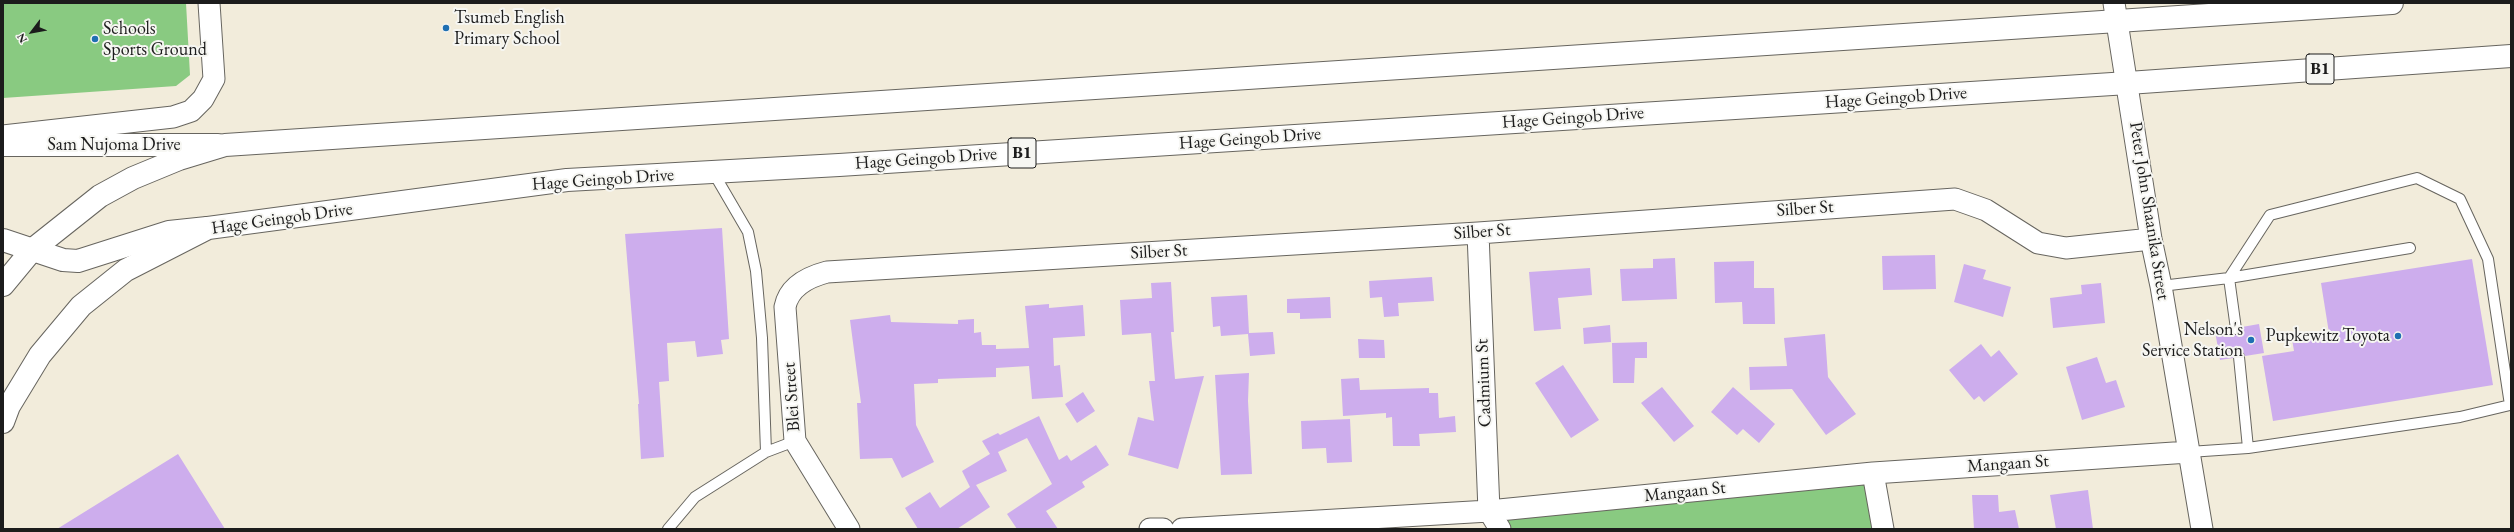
<!DOCTYPE html>
<style>
body{margin:0}
#map{position:relative;width:2514px;height:532px;overflow:hidden;background:#f2ecdb;font-family:"EB Garamond",serif}
canvas{display:block}
.frame{position:absolute;inset:0;border:4px solid #1c1c1c;pointer-events:none}
.north{position:absolute;left:12px;top:12px;width:40px;height:40px;-webkit-text-stroke:3px #f6f6f2;paint-order:stroke;rotate:238deg;font-size:11px;font-weight:700;line-height:16px;text-align:center;color:#1c1c1c}
.north::after{content:'';display:block;margin:auto;width:14px;height:18px;background:#1c1c1c;clip-path:polygon(50% 0,100% 100%,50% 72%,0 100%)}
</style>
<div id="map">
<canvas width="2514" height="532"></canvas>
<div class="frame"></div>
<div class="north">N</div>
</div>
<script>
const c = document.querySelector('canvas').getContext('2d');
c.lineJoin = 'round';
function fillPath(path, color) { c.fillStyle = color; c.fill(path, 'evenodd'); }
function strokePath(path, color, width, dash) { c.strokeStyle = color; c.lineWidth = width; c.lineCap = dash ? 'butt' : 'round'; c.setLineDash(dash || []); c.stroke(path); }
function write(font, color, halo, rows, align = 'center') {
  c.font = font + ' "EB Garamond",serif'; c.lineWidth = 4; c.setLineDash([]); c.textBaseline = 'middle'; c.strokeStyle = halo; c.fillStyle = color; for (const [text, x, y, turn = 0] of rows) {
    c.save(); c.translate(x, y); c.rotate((+turn || 0) * Math.PI / 180); c.textAlign = isNaN(turn) ? turn : align; if (halo) c.strokeText(text, 0, 0); c.fillText(text, 0, 0); c.restore();
  }
}
fillPath(new Path2D(`
 M 3,3 L 186,3 L 190,75 L 176,86 L 3,98 Z
 M 1873,473 L 1883,529 L 1500,529 L 1489,511 Z`), '#89ca81');
fillPath(new Path2D(`
 M 722,228 L 729,339 L 721,340 L 723,354 L 697,357 L 695,341 L 667,343 L 669,381 L 659,382 L 664,457 L 641,459 L 638,404 L 639,404 L 625,234 Z
 M 1935,255 L 1936,289 L 1883,290 L 1882,256 Z
 M 1675,258 L 1677,299 L 1622,301 L 1620,269 L 1653,268 L 1653,259 Z
 M 2472,259 L 2493,385 L 2273,421 L 2262,356 L 2294,351 L 2292,339 L 2329,333 L 2321,283 Z
 M 1754,261 L 1754,288 L 1774,288 L 1775,324 L 1743,324 L 1742,302 L 1715,303 L 1714,262 Z
 M 1964,264 L 1986,270 L 1983,279 L 2011,287 L 2003,317 L 1954,302 Z
 M 1590,268 L 1592,295 L 1558,298 L 1561,329 L 1534,331 L 1529,272 Z
 M 1432,277 L 1434,301 L 1398,303 L 1399,316 L 1384,317 L 1382,297 L 1370,298 L 1369,281 Z
 M 1171,282 L 1174,332 L 1171,332 L 1175,379 L 1204,376 L 1178,469 L 1128,455 L 1138,417 L 1154,421 L 1149,381 L 1155,381 L 1151,333 L 1122,335 L 1120,300 L 1152,298 L 1151,283 Z
 M 2101,283 L 2105,323 L 2053,328 L 2050,298 L 2082,294 L 2081,285 Z
 M 1247,295 L 1249,333 L 1273,332 L 1275,354 L 1250,356 L 1248,334 L 1221,336 L 1220,326 L 1213,327 L 1211,297 Z
 M 1330,297 L 1331,318 L 1300,319 L 1300,313 L 1287,313 L 1287,299 Z
 M 1049,304 L 1049,308 L 1083,305 L 1085,336 L 1053,338 L 1054,366 L 1060,365 L 1063,397 L 1032,399 L 1029,366 L 996,368 L 996,377 L 938,379 L 938,383 L 914,384 L 916,425 L 934,462 L 902,478 L 892,458 L 860,459 L 857,403 L 861,403 L 850,320 L 890,315 L 891,322 L 958,324 L 958,320 L 974,319 L 974,333 L 981,332 L 982,345 L 996,345 L 996,349 L 1029,348 L 1025,306 Z
 M 2259,324 L 2264,353 L 2245,356 L 2242,351 L 2238,351 L 2233,358 L 2220,360 L 2215,331 L 2230,329 L 2231,333 L 2237,335 L 2242,332 L 2242,327 Z
 M 1610,325 L 1611,342 L 1584,344 L 1583,328 Z
 M 1825,334 L 1828,377 L 1856,414 L 1826,435 L 1792,389 L 1750,390 L 1749,367 L 1787,366 L 1784,338 Z
 M 1358,339 L 1384,340 L 1385,358 L 1359,358 Z
 M 1647,342 L 1647,358 L 1635,358 L 1634,383 L 1613,383 L 1612,343 Z
 M 1981,344 L 1991,357 L 1999,350 L 2018,374 L 1984,402 L 1979,396 L 1974,400 L 1949,370 Z
 M 2097,357 L 2106,383 L 2116,380 L 2125,407 L 2082,420 L 2066,367 Z
 M 1563,365 L 1599,420 L 1571,438 L 1535,383 Z
 M 1249,373 L 1248,401 L 1252,474 L 1221,475 L 1215,375 Z
 M 1359,378 L 1360,390 L 1429,388 L 1429,393 L 1438,393 L 1439,418 L 1455,416 L 1456,432 L 1419,434 L 1420,446 L 1393,446 L 1392,417 L 1386,418 L 1386,413 L 1343,416 L 1341,379 Z
 M 1662,387 L 1694,426 L 1674,442 L 1641,403 Z
 M 1733,387 L 1775,424 L 1759,443 L 1743,429 L 1737,435 L 1711,412 Z
 M 1083,392 L 1095,411 L 1077,423 L 1065,404 Z
 M 1039,416 L 1059,460 L 1067,455 L 1071,461 L 1096,445 L 1109,465 L 1082,482 L 1085,487 L 1046,511 L 1058,529 L 1017,529 L 1007,514 L 1052,484 L 1027,438 L 998,452 L 1007,471 L 976,485 L 990,507 L 957,529 L 918,529 L 905,508 L 930,492 L 940,508 L 970,487 L 962,471 L 990,454 L 982,441 L 998,433 L 1000,435 Z
 M 1350,419 L 1352,462 L 1327,463 L 1326,448 L 1302,449 L 1301,421 Z
 M 178,454 L 225,529 L 57,529 Z
 M 2088,490 L 2093,529 L 2056,529 L 2050,495 Z
 M 1972,495 L 1998,495 L 1999,512 L 2015,510 L 2019,529 L 1974,529 Z`), '#cdaded');
const lane = new Path2D(`
 M 713,172 L 748,232 L 756,271 L 762,338 L 766,452
 M 2229,278 L 2270,215 L 2417,178 L 2460,199 L 2488,259 L 2510,405 L 2460,417 L 2248,448
 M 2229,278 L 2410,248
 M 2161,286 L 2229,278 L 2236,329
 M 2189,452 L 2248,448 L 2239,357
 M 668,529 L 695,497 L 766,452 L 795,441`);
const street = new Path2D(`
 M 2114,3 L 2151,239 L 2161,286 L 2202,529
 M 3,136 L 173,117 L 191,111 L 203,99 L 214,79 L 209,3
 M 1478,233 L 1489,511 L 1500,529
 M 1873,473 L 1883,529
 M 849,529 L 795,441 L 785,307 C 789,286 808,277 827,272 L 1478,233 L 1955,199 L 1986,210 L 2038,243 L 2066,248 L 2151,239
 M 1150,529 L 1163,529
 M 1182,529 L 1489,511 L 1873,473 L 2189,452`);
const secondary = new Path2D(`
 M 3,145 L 218,145
 M 3,240 L 63,260 L 78,261 L 169,232 L 207,228`);
const highway = new Path2D(`
 M 3,285 L 32,250 L 100,196 L 133,178 L 179,159 L 225,145 L 2392,3
 M 3,422 L 9,406 L 40,355 L 81,306 L 126,270 L 208,228 L 567,180 L 839,165 L 2128,83 L 2511,56`);
strokePath(lane, '#67655f', 12);
strokePath(street, '#67655f', 23);
strokePath(secondary, '#67655f', 24);
strokePath(highway, '#67655f', 24);
strokePath(lane, '#fff', 10);
strokePath(street, '#fff', 21);
strokePath(secondary, '#fff', 22);
strokePath(highway, '#fff', 22);
for (const [x, y, r, color] of [
 [446,28,4,"#1f6fb2"],
 [95,39,4,"#1f6fb2"],
 [2398,336,4,"#1f6fb2"],
 [2251,340,4,"#1f6fb2"]
]) { const dot = new Path2D(); dot.arc(x, y, r, 0, 2 * Math.PI); c.fillStyle = color; c.fill(dot); strokePath(dot, '#f6f6f2', 1.5); }
for (const [x, y, w] of [
 [2320,69,28],
 [1022,153,28]
]) { const box = new Path2D(); box.roundRect(x - w / 2, y - 15, w, 30, 3); c.fillStyle = '#f6f6f2'; c.fill(box); strokePath(box, '#1c1c1c', 1); }
write('bold 17px', '#1c1c1c', null, [
 ["B1",2320,69],
 ["B1",1022,153]
]);
write('18px', '#1c1c1c', '#f6f6f2', [
 ["Tsumeb English",454,18],
 ["Primary School",454,39],
 ["Schools",103,29],
 ["Sports Ground",103,50],
 ["Nelson's",2243,330,"right"],
 ["Service Station",2243,351,"right"],
 ["Pupkewitz Toyota",2390,336,"right"]
], 'left');
write('18px', '#1c1c1c', '#f6f6f2', [
 ["Hage Geingob Drive",1896,98,-4],
 ["Hage Geingob Drive",1573,118,-4],
 ["Hage Geingob Drive",1250,139,-4],
 ["Sam Nujoma Drive",114,145],
 ["Hage Geingob Drive",926,159,-4],
 ["Hage Geingob Drive",603,180,-4],
 ["Silber St",1805,209,-4],
 ["Peter John Shaanika Street",2149,211,81],
 ["Hage Geingob Drive",282,219,-8],
 ["Silber St",1482,232,-4],
 ["Silber St",1159,252,-3],
 ["Cadmium St",1484,383,-92],
 ["Blei Street",792,397,-94],
 ["Mangaan St",2008,464,-4],
 ["Mangaan St",1685,492,-6]
]);
</script>
